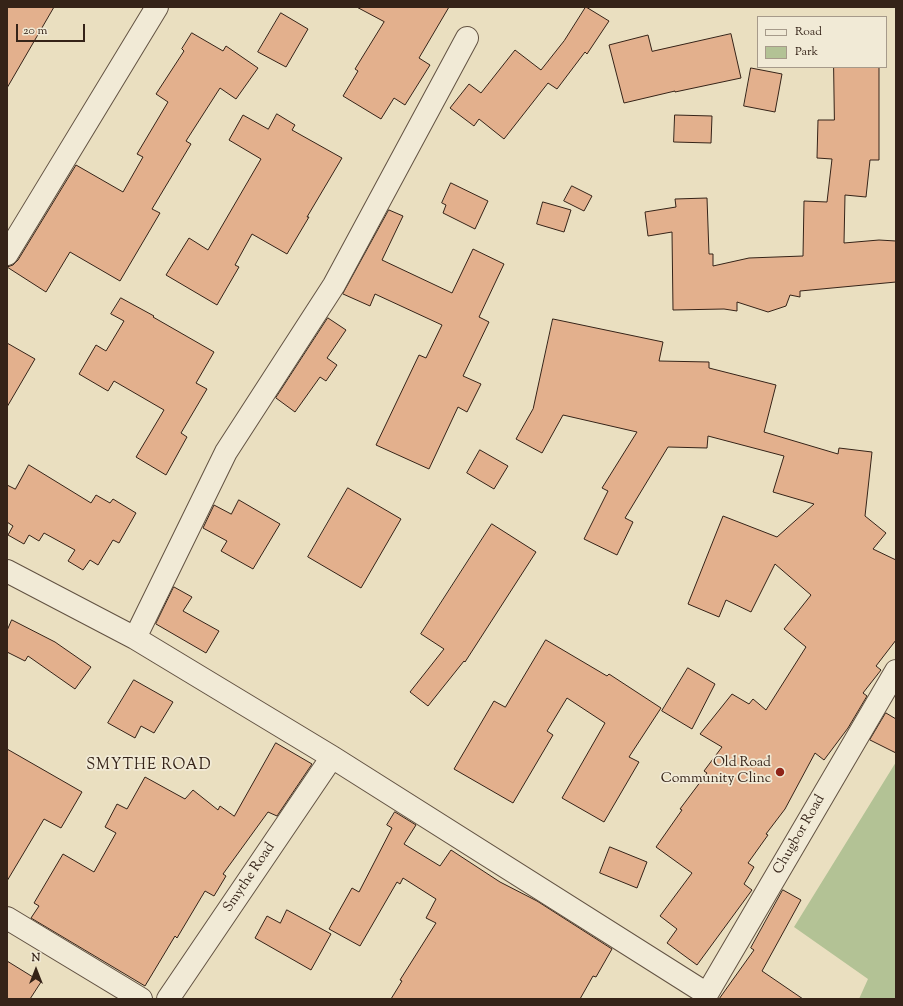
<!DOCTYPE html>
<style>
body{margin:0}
#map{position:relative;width:903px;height:1006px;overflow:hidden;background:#eadfc0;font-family:"Sorts Mill Goudy",serif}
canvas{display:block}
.frame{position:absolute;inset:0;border:8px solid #352318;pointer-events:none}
.legend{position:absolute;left:757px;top:16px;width:130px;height:52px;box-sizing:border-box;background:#f1ead6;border:1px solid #a69a8a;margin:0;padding:5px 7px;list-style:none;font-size:12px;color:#352318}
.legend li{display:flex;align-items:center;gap:8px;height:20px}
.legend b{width:20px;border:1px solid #a69a8a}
.north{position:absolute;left:16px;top:950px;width:40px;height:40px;-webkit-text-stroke:3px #f1ead6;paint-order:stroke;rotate:0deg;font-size:11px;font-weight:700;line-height:16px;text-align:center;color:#352318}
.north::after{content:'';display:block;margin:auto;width:14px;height:18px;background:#352318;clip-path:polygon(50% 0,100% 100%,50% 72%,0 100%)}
.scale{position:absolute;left:16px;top:24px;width:69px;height:18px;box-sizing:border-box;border:2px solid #352318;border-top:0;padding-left:5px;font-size:12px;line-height:14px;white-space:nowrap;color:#352318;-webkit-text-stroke:3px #f1ead6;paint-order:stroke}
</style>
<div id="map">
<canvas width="903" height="1006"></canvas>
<div class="frame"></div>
<ul class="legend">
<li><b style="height:5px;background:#f1ead6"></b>Road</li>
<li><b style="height:11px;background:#b3c295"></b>Park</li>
</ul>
<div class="north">N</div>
<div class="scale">20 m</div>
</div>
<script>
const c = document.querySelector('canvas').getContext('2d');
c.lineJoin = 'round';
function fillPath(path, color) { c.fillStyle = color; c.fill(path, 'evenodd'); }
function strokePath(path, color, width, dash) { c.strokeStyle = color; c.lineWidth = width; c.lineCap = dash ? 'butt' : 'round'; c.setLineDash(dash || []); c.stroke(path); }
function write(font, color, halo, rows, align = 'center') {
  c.font = font + ' "Sorts Mill Goudy",serif'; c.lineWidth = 3.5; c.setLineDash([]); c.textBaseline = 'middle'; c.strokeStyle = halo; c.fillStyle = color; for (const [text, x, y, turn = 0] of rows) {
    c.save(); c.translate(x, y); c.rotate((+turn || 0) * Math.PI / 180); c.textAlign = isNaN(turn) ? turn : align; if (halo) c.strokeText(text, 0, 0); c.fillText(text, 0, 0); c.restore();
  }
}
fillPath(new Path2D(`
 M 896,762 L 896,999 L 859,999 L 868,979 L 794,927 Z`), '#b3c295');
const building = new Path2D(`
 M 7,7 L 54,7 L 7,88 Z
 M 357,7 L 449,7 L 419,58 L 430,65 L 405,105 L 394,98 L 381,119 L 343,96 L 358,71 L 355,69 L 384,22 Z
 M 586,7 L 609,21 L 587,54 L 585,52 L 557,89 L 548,83 L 504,139 L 479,119 L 474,126 L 450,108 L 469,84 L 481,93 L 515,50 L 541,70 L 564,41 Z
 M 281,13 L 308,29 L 286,67 L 258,52 Z
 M 192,33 L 223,51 L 226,46 L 258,68 L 236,99 L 220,88 L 186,141 L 191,144 L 152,209 L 160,213 L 120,281 L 70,252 L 46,292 L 7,267 L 13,265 L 18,260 L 76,165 L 123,192 L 143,157 L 137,154 L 168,102 L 156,94 L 184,51 L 182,49 Z
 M 731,34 L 741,78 L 675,92 L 675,91 L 624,103 L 609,45 L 648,35 L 652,51 Z
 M 834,67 L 879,67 L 879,160 L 870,160 L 866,197 L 845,195 L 844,243 L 879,240 L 896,241 L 896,282 L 800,291 L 800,297 L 790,295 L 786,306 L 768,312 L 737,302 L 737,311 L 724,309 L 673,310 L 672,232 L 648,236 L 645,212 L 676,207 L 675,199 L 707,198 L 709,254 L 713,254 L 713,266 L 749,258 L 803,256 L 804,201 L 827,202 L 832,159 L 817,158 L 818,120 L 834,120 Z
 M 751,68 L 782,74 L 775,112 L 744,106 Z
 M 277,114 L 295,125 L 292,130 L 342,158 L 307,217 L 309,217 L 287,254 L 252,234 L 235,265 L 239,267 L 217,305 L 166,275 L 189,238 L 208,250 L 261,159 L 229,140 L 243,115 L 268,129 Z
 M 675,115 L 712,116 L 711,143 L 674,142 Z
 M 451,183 L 488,201 L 475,229 L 443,213 L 446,205 L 442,203 Z
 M 572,186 L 592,196 L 584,211 L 564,201 Z
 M 543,202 L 571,210 L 564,232 L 537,224 Z
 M 389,210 L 403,216 L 382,260 L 452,293 L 473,249 L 504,264 L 479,317 L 489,322 L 463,376 L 481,384 L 467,412 L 458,407 L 429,469 L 376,445 L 419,355 L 426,358 L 442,325 L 375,294 L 370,306 L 343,294 Z
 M 121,298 L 154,316 L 153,317 L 214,352 L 196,383 L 207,389 L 181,433 L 187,437 L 166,475 L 136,457 L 164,410 L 114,381 L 108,391 L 79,374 L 96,345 L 106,351 L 124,321 L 111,314 Z
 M 328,318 L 346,330 L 327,358 L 337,365 L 326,381 L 320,377 L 295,412 L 276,398 Z
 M 553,319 L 663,342 L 659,361 L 709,362 L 709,368 L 776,385 L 764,432 L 838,454 L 839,448 L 872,452 L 865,516 L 886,533 L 873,549 L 896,560 L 896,640 L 876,666 L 881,670 L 863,693 L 867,696 L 848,728 L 824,760 L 815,753 L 785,809 L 766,834 L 768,835 L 748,863 L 754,867 L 744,884 L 752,890 L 697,965 L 667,943 L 677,929 L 660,916 L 692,873 L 656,847 L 682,810 L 680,809 L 707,773 L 704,771 L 722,747 L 700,734 L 732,694 L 749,704 L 753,699 L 766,710 L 806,647 L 784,629 L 811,595 L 775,564 L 751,612 L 726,600 L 719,617 L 688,604 L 723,516 L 777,537 L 814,504 L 773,492 L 784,456 L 708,436 L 707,448 L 668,447 L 625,518 L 633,522 L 617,555 L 584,539 L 608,491 L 602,488 L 637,432 L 563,415 L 542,453 L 516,439 L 533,409 Z
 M 7,343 L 35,359 L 7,407 Z
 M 480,450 L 508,466 L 494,489 L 467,473 Z
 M 29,465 L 91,503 L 96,495 L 110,503 L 113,499 L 136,513 L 119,543 L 113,540 L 98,565 L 90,560 L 83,570 L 68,561 L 75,550 L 44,533 L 39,541 L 29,535 L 24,544 L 8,535 L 13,526 L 7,522 L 7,485 L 15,489 Z
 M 348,488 L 401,519 L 361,588 L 308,557 Z
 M 239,500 L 280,524 L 253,569 L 221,551 L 227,541 L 203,528 L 214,505 L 231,514 Z
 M 492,524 L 536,552 L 465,662 L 464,661 L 428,706 L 410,692 L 444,649 L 421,634 Z
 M 174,587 L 192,597 L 183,611 L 219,631 L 206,653 L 156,624 Z
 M 12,620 L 55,642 L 91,667 L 75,689 L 28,656 L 25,661 L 7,652 L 7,631 Z
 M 546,640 L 607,676 L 609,674 L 661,708 L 629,757 L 639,762 L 604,822 L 562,798 L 605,723 L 567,698 L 547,731 L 553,735 L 513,803 L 454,769 L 494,701 L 505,707 Z
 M 688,668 L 715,684 L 692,729 L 662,711 Z
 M 134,680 L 173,702 L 154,733 L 141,726 L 135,738 L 108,723 Z
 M 886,713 L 896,719 L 896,753 L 870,740 Z
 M 276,743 L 312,764 L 277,816 L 268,812 L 223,874 L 226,876 L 214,896 L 205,891 L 177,938 L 175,936 L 145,986 L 31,918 L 39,906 L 34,903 L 63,854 L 94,872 L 116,833 L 105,827 L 117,804 L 127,809 L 145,777 L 185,799 L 193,790 L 218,810 L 220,806 L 234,816 Z
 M 7,749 L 82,792 L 61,828 L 44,819 L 7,881 Z
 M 395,812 L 416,825 L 404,844 L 440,866 L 451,850 L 500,882 L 537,901 L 612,949 L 596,977 L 593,976 L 580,999 L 391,999 L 402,981 L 400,980 L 436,923 L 426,918 L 436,899 L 403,878 L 400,884 L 397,882 L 360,946 L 329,929 L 352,888 L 359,892 L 392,828 L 387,825 Z
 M 610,847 L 647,862 L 637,888 L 600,873 Z
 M 783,890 L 801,900 L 762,971 L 803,999 L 719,999 L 754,950 L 751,948 Z
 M 287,910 L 331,934 L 311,970 L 255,938 L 267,916 L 280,923 Z
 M 7,961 L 41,982 L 30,999 L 7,999 Z`);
fillPath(building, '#e3b08d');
strokePath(building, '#352318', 1);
const minor = new Path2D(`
 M 7,254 L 157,7
 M 7,571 L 135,638 L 332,757 L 707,994
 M 135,638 L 226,452 L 334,285 L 467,38
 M 7,918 L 141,999
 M 168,999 L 332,757
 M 704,999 L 896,671`);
strokePath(minor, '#625242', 24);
strokePath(minor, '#f1ead6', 22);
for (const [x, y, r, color] of [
 [780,772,5,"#8f2418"]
]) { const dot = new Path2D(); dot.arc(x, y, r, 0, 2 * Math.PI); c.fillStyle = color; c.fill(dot); strokePath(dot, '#f1ead6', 1.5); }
write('14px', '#352318', '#f1ead6', [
 ["Old Road",771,764],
 ["Community Clinc",771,780]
], 'right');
write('14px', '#352318', '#f1ead6', [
 ["Chugbor Road",800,835,-60],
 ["Smythe Road",250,878,-56]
]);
c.letterSpacing = '1px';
write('15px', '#352318', '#f1ead6', [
 ["SMYTHE ROAD",149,766]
]);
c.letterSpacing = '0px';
</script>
